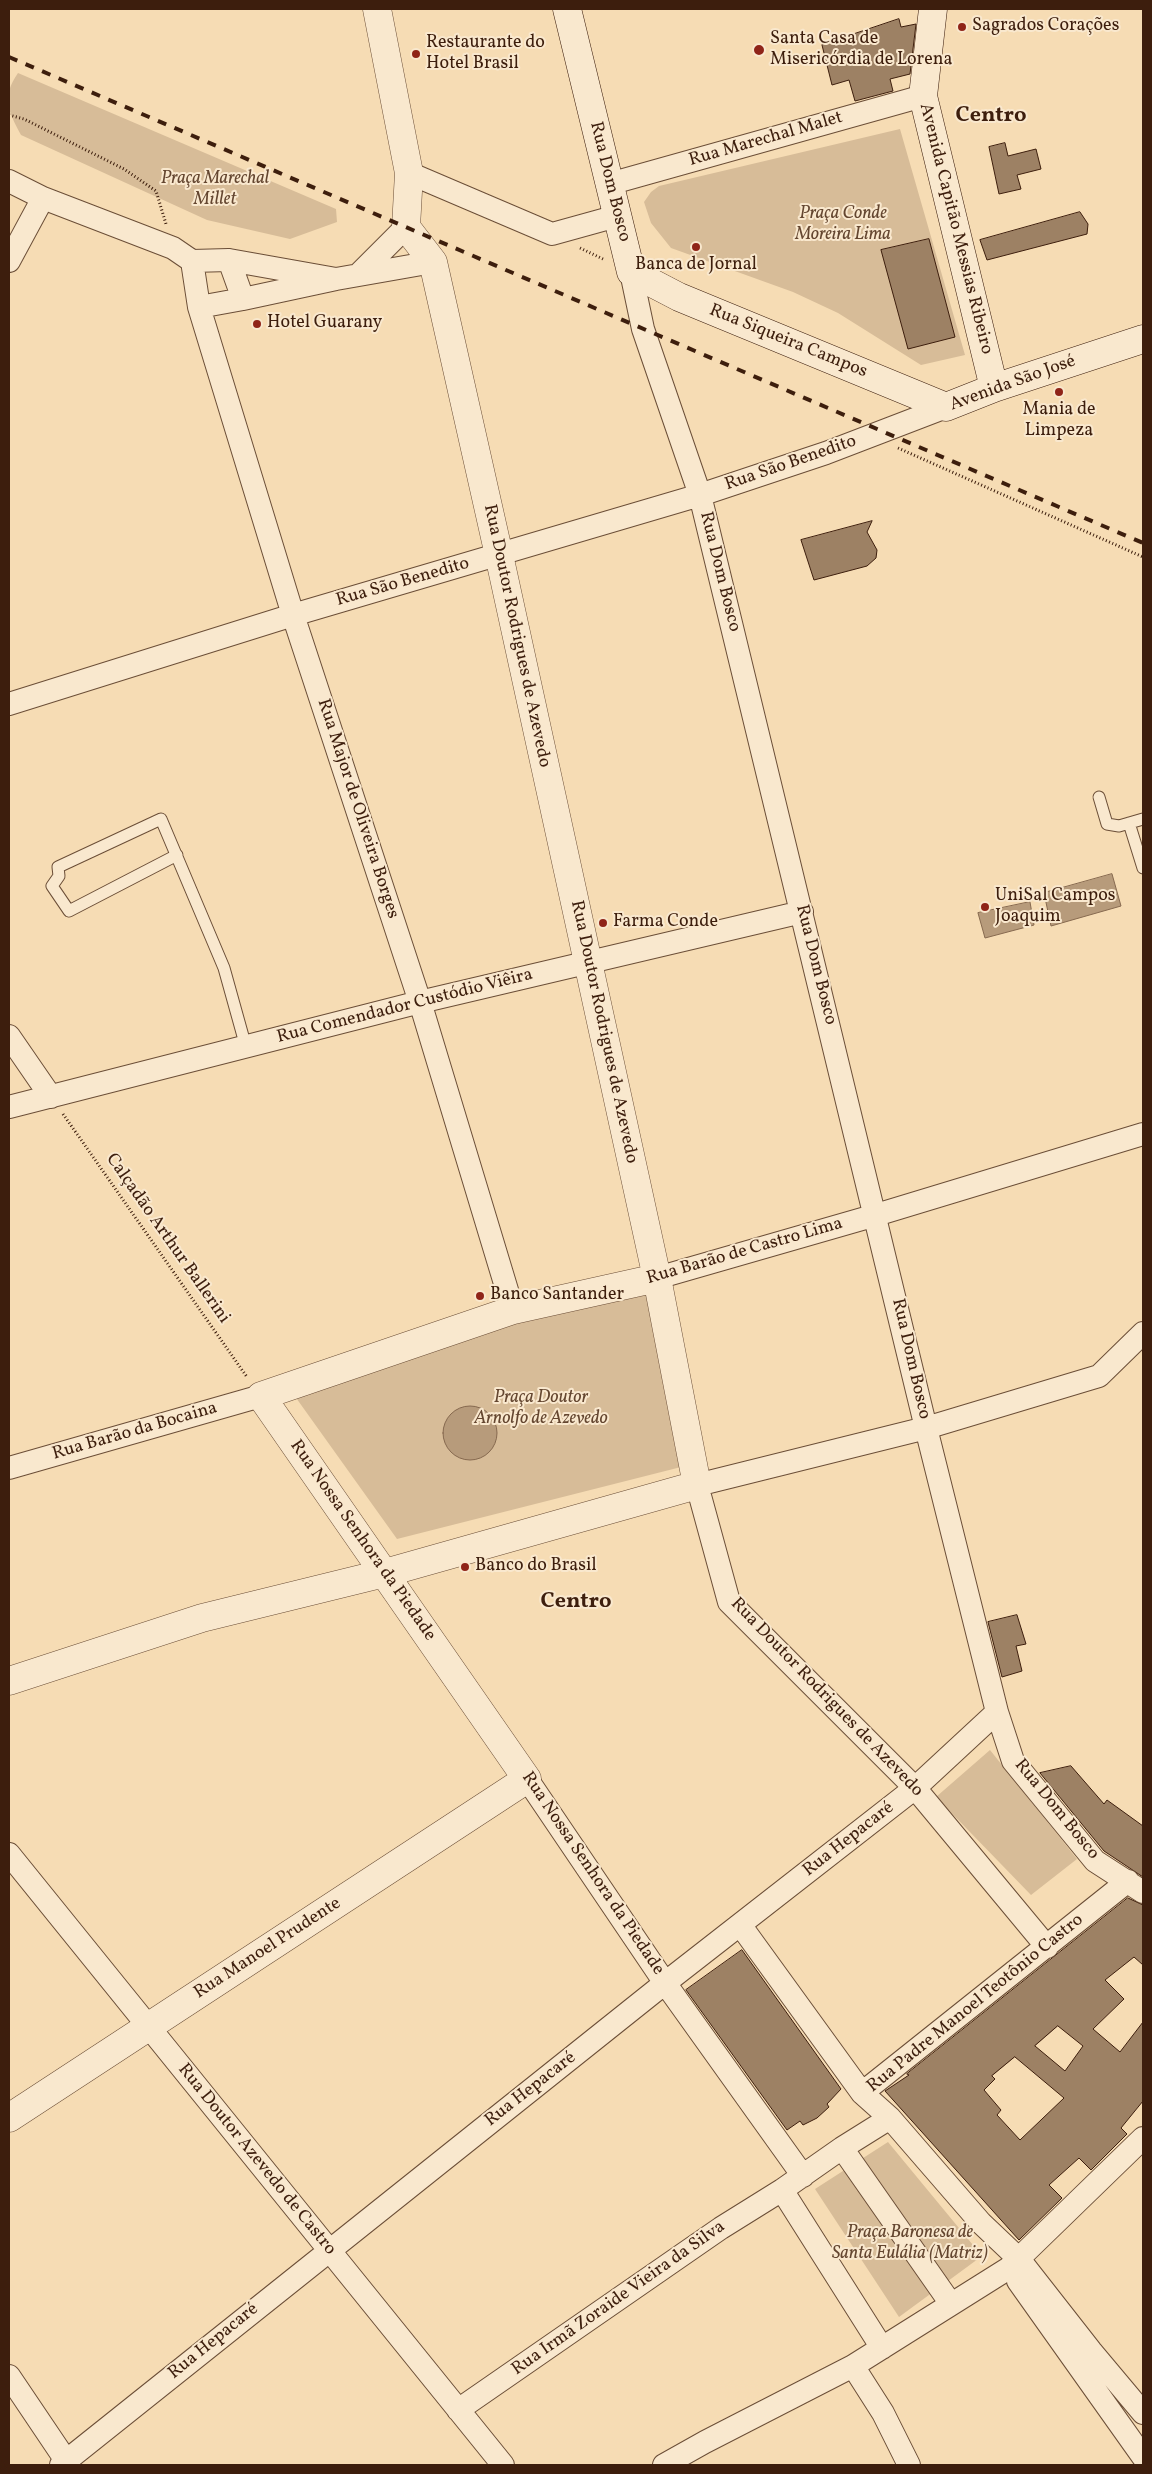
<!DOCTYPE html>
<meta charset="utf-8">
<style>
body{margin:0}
#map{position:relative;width:1152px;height:2474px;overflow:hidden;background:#f6dcb4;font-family:Vollkorn,serif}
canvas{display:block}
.frame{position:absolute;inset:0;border:10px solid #3d1e0d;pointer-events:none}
</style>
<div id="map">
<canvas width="1152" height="2474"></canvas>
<div class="frame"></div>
</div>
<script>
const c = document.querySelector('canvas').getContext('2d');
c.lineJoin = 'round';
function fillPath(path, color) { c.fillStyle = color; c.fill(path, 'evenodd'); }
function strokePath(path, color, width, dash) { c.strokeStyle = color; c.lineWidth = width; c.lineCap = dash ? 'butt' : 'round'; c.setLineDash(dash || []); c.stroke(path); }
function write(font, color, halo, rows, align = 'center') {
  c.font = font + ' Vollkorn,serif'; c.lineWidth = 4; c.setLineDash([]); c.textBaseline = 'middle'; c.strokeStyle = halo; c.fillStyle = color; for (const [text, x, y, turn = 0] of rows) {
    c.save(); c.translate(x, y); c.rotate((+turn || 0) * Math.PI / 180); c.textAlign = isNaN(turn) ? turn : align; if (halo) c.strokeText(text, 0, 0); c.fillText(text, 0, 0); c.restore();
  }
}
fillPath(new Path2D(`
 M 18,73 L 336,209 L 337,222 L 290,239 L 207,220 L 21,135 C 8,110 1,98 18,73 Z
 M 900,129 L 965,355 L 921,365 L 838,313 L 793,292 L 671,248 L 651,223 L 644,202 L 651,192 L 659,186 Z
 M 651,1291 L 689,1465 L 397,1539 L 289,1388 L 519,1322 Z
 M 990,1750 L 1077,1859 L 1031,1895 L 936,1797 Z
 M 888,2142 L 982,2256 L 899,2317 L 815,2189 Z`), '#d7bc98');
const water = new Path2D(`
 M 1112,874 L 1121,906 L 1051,926 L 1044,893 Z
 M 1030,902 L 1034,925 L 985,938 L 978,913 Z
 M443 1433a27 27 0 1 1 54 0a27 27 0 1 1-54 0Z`);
fillPath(water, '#b79b7b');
strokePath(water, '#86694f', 1);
const building = new Path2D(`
 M 899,19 L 901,27 L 916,24 L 910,74 L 890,79 L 893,91 L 855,101 L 849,80 L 832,85 L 822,45 Z
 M 1005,143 L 1008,156 L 1036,149 L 1041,169 L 1017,175 L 1021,189 L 999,194 L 989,147 Z
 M 1080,212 L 1088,224 L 1087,234 L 987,260 L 980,240 Z
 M 929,239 L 955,337 L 908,349 L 881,250 Z
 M 872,521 L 867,532 L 877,550 L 876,558 L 867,566 L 814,580 L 801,540 Z
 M 1017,1615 L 1026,1644 L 1016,1646 L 1022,1671 L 1002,1677 L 988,1622 Z
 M 1071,1766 L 1104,1804 L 1107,1800 L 1143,1826 L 1143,1877 L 1104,1851 L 1040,1773 Z
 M 1128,1898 L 1143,1905 L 1143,1965 L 1134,1957 L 1105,1980 L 1124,1999 L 1093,2029 L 1120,2052 L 1143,2022 L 1143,2101 L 1121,2128 L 1127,2134 L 1091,2170 L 1079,2158 L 1049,2185 L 1062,2198 L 1019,2240 L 885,2091 L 909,2075 L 907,2074 ZM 1058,2026 L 1083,2046 L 1065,2071 L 1035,2046 ZM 1015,2057 L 1064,2098 L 1020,2140 L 997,2115 L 1001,2110 L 984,2090 L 995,2079 L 992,2076 Z
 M 742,1950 L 841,2089 L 827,2104 L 829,2107 L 817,2118 L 803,2125 L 800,2121 L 787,2130 L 686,1990 Z`);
fillPath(building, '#9d8164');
strokePath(building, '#3d1e0d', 1);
const service = new Path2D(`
 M 1099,797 L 1107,824 L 1119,826 L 1143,819
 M 1129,823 L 1143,868
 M 177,855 L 69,911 L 52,886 L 59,876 L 58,867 L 161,819 L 224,968 L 246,1047`);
const minor = new Path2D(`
 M 409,173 L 552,234 L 617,216
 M 9,181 L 43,198 L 173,248 L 192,261
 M 609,184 L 923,96
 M 229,260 L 243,299 L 199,307 L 192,261 L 229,260 L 336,279
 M 9,261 L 43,198
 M 631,272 L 643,329 L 700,495 L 926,1428 L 997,1712 L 1013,1761 L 1095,1861 L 1143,1892
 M 359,274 L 406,227
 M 243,299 L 336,279 L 433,262
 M 199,307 L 293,615 L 420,1002 L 513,1310
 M 9,704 L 293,615 L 700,495 L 826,453 L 946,407
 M 9,1036 L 51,1097
 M 9,1107 L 420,1002 L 802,912
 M 657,1278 L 876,1215 L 1143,1134
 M 9,1468 L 261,1396
 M 527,1779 L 665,1983 L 803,2176
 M 9,1854 L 503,2465
 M 741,1926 L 862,2093
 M 1047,1947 L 915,1788 L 729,1602 L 697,1485 L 926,1428 L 1099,1376 L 1143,1333
 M 890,2118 L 981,2223 L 1019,2259 L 1091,2351 L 1143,2413
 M 842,2148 L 951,2304
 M 1018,2281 L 1143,2457
 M 882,2348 L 782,2190 L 842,2148 L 890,2118 L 862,2093 L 1128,1881
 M 853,2366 L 883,2413 L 909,2465
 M 9,2376 L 69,2465
 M 458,2410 L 721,2228 L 782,2190
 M 61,2465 L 665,1983 L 915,1788 L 997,1712
 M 664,2465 L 705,2442 L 853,2366 L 1009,2268 L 1143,2138`);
const tertiary = new Path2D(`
 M 9,1681 L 202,1618 L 385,1573 L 697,1485 L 657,1278 L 499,555 L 433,262 L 406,227 L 409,173 L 377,9
 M 9,2118 L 527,1779 L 261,1396 L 513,1310 L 657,1278`);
const secondary = new Path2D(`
 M 567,9 L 631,272 L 679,297 L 946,407 L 994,388 L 1143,339
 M 933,9 L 923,96 L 994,388`);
strokePath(service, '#6b4e37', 13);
strokePath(minor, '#6b4e37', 24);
strokePath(tertiary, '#6b4e37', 29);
strokePath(secondary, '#3d1e0d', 29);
strokePath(new Path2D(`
 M 9,115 L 24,119 L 124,169 L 156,191 L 166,224
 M 580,248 L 603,259
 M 898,448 L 1143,557
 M 63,1114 L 247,1377`), '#3d1e0d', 3, [1, 2.5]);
strokePath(service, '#f9e8ce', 11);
strokePath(minor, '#f9e8ce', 22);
strokePath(tertiary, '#f9e8ce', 28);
strokePath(secondary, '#f9e8ce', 28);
strokePath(new Path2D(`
 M 9,57 L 1143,543`), '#3d1e0d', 4, [9, 9]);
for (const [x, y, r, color] of [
 [962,27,5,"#8f2418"],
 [759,50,6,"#8f2418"],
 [416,54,5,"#8f2418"],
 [696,247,5,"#8f2418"],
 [257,324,5,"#8f2418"],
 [1059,392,5,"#8f2418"],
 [985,907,5,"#8f2418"],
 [603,923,5,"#8f2418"],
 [480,1296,5,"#8f2418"],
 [465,1567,5,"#8f2418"]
]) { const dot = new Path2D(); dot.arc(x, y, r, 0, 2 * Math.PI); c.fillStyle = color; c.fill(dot); strokePath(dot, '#f9e8ce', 2); }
write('18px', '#3d1e0d', '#f9e8ce', [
 ["Sagrados Corações",972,27],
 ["Santa Casa de",770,40],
 ["Misericórdia de Lorena",770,61],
 ["Restaurante do",426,44],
 ["Hotel Brasil",426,65],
 ["Banca de Jornal",696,266,"center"],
 ["Hotel Guarany",267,324],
 ["Mania de",1059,411,"center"],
 ["Limpeza",1059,432,"center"],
 ["UniSal Campos",995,897],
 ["Joaquim",995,918],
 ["Farma Conde",613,923],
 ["Banco Santander",490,1296],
 ["Banco do Brasil",475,1567]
], 'left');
write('18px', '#3d1e0d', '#f9e8ce', [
 ["Rua Marechal Malet",766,140,-16],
 ["Rua Dom Bosco",609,182,76],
 ["Avenida Capitão Messias Ribeiro",955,229,76],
 ["Rua Siqueira Campos",788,342,22],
 ["Avenida São José",1013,384,-20],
 ["Rua São Benedito",791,464,-19],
 ["Rua Dom Bosco",719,572,76],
 ["Rua São Benedito",403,583,-16],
 ["Rua Doutor Rodrigues de Azevedo",516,636,78],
 ["Rua Major de Oliveira Borges",357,809,72],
 ["Rua Dom Bosco",815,965,76],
 ["Rua Comendador Custódio Viêira",405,1007,-14],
 ["Rua Doutor Rodrigues de Azevedo",603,1032,78],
 ["Calçadão Arthur Ballerini",167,1239,55],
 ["Rua Barão de Castro Lima",745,1252,-16],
 ["Rua Dom Bosco",910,1359,77],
 ["Rua Barão da Bocaina",135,1432,-16],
 ["Rua Nossa Senhora da Piedade",362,1541,55],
 ["Rua Doutor Rodrigues de Azevedo",826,1698,46],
 ["Rua Dom Bosco",1056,1810,51],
 ["Rua Hepacaré",849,1840,-38],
 ["Rua Nossa Senhora da Piedade",592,1874,56],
 ["Rua Manoel Prudente",268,1949,-33],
 ["Rua Padre Manoel Teotônio Castro",976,2004,-39],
 ["Rua Hepacaré",531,2090,-38],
 ["Rua Doutor Azevedo de Castro",256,2160,51],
 ["Rua Irmã Zoraide Vieira da Silva",619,2299,-35],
 ["Rua Hepacaré",214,2342,-39]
]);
write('italic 18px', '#644630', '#f9e8ce', [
 ["Praça Marechal",215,180],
 ["Millet",215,201],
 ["Praça Conde",843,215],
 ["Moreira Lima",843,236],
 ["Praça Doutor",541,1399],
 ["Arnolfo de Azevedo",541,1420],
 ["Praça Baronesa de",910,2234],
 ["Santa Eulália (Matriz)",910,2255]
]);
write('bold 22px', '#3d1e0d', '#f9e8ce', [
 ["Centro",991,117],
 ["Centro",576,1603]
]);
</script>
